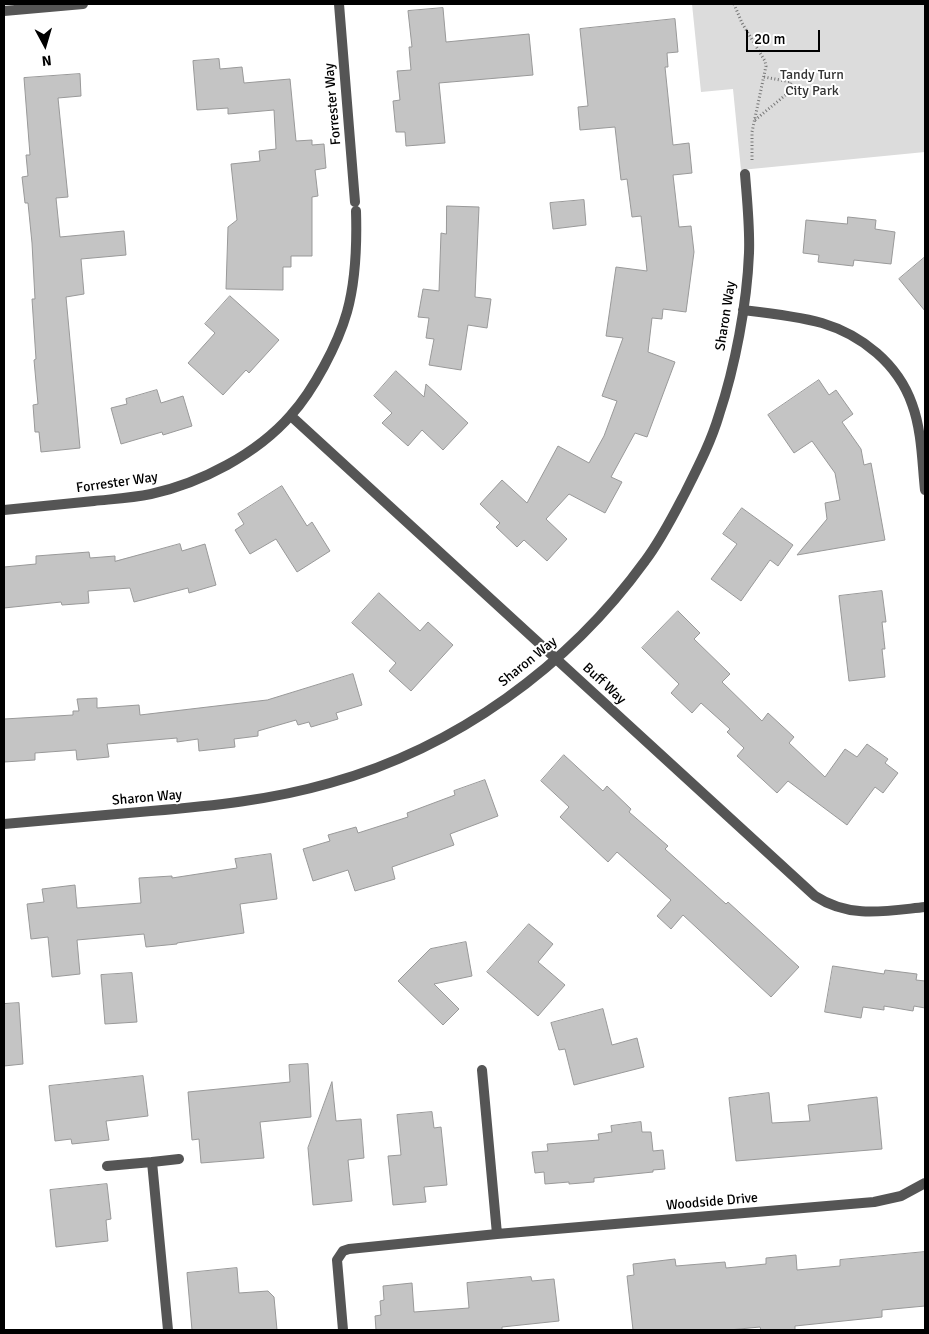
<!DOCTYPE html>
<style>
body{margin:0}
#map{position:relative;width:929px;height:1334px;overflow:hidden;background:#fff;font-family:Signika,sans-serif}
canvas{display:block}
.frame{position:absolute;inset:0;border:5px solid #000;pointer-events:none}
.north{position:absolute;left:20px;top:20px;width:50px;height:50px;-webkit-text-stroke:4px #fff;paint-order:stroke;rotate:174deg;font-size:14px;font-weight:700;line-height:20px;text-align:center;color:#000}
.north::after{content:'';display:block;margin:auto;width:18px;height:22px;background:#000;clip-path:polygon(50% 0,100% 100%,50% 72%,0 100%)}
.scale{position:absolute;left:746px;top:30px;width:74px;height:22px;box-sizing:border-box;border:2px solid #000;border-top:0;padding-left:6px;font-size:15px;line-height:18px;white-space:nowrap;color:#000;-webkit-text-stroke:4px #fff;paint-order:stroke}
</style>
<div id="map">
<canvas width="929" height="1334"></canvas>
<div class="frame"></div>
<div class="north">N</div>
<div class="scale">20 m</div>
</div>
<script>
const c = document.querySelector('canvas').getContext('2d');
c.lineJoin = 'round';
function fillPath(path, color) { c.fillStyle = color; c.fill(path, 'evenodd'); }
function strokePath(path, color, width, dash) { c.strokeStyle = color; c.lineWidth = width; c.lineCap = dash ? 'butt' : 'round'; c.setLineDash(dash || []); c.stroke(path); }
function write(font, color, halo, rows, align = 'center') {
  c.font = font + ' Signika,sans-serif'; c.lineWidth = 4; c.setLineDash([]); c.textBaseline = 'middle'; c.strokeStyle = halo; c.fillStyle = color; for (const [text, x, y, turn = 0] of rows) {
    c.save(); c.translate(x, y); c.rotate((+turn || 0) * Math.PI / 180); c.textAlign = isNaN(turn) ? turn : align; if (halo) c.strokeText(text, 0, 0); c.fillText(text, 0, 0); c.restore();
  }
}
fillPath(new Path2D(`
 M 692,4 L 925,4 L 925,152 L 741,170 L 733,89 L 701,92 Z`), '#dcdcdc');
const building = new Path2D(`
 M 443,8 L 446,42 L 529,34 L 533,75 L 439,83 L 445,143 L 406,146 L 405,132 L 396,132 L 393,101 L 400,100 L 397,71 L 411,70 L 409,47 L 412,47 L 408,11 Z
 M 675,19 L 678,52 L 667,53 L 668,67 L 665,67 L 673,145 L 689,143 L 692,173 L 673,175 L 679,227 L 691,226 L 694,252 L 686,312 L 663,309 L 662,319 L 652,318 L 648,352 L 675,362 L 647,437 L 635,433 L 611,477 L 622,482 L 605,513 L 569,494 L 546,519 L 567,539 L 547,561 L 524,540 L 517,547 L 496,527 L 500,523 L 480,504 L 502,480 L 527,503 L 558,446 L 589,463 L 604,436 L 617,401 L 602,396 L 623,338 L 606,336 L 616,267 L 647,271 L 641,216 L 632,217 L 627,179 L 621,180 L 615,127 L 580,130 L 578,107 L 588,106 L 580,29 Z
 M 219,59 L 220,69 L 242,67 L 244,83 L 290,79 L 296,141 L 312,140 L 312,145 L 324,144 L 326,168 L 315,170 L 318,196 L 312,197 L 312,256 L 291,256 L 291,267 L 283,267 L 283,290 L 226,289 L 228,227 L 237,220 L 231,164 L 260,161 L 259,151 L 276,149 L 274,110 L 228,114 L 228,108 L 197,110 L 193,61 Z
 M 80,74 L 81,96 L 58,98 L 68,197 L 56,198 L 60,237 L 124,231 L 126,255 L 81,259 L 84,294 L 66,297 L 80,448 L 41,452 L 39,432 L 35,432 L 33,405 L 38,404 L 34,360 L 36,359 L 32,299 L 35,299 L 32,243 L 28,203 L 25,203 L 22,177 L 28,176 L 26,155 L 30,155 L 24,78 Z
 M 584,200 L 586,225 L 553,229 L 550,203 Z
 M 447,206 L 479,207 L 475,297 L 491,299 L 487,328 L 468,325 L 461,370 L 429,365 L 434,339 L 426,338 L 429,318 L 418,317 L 423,289 L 439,291 L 441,233 L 446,234 Z
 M 848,217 L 876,220 L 875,229 L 895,232 L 891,264 L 854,260 L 853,266 L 818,262 L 819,255 L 803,253 L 806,220 L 847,224 Z
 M 925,257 L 925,311 L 899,279 Z
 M 230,296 L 279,340 L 249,373 L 246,370 L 223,395 L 188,363 L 215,333 L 205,324 Z
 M 396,371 L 424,397 L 426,384 L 468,423 L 443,450 L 422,430 L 408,446 L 382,423 L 392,413 L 374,396 Z
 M 819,380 L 829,395 L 836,390 L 853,414 L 842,422 L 861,449 L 864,465 L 871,463 L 885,540 L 797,555 L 827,519 L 825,503 L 840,500 L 835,473 L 812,441 L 794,453 L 768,415 Z
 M 157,390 L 161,403 L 183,396 L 192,426 L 163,435 L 162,432 L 121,444 L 111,408 L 127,404 L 126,399 Z
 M 282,486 L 307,526 L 312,522 L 330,551 L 297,572 L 276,539 L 250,554 L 235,530 L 244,524 L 238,514 Z
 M 742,508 L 793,545 L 778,566 L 770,560 L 741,601 L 711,579 L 737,544 L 723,534 Z
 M 180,544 L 182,551 L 205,544 L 216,585 L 189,593 L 188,588 L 134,602 L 130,588 L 88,591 L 89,603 L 62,605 L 61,602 L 4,608 L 4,567 L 36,564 L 36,556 L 89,552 L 90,558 L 115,556 L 115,561 Z
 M 882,591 L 886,622 L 882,622 L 885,649 L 882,649 L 885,677 L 849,681 L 839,596 Z
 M 379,593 L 420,631 L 428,622 L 453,645 L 411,691 L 389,671 L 396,663 L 352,623 Z
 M 678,611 L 700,633 L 694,639 L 730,674 L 722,682 L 762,721 L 768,713 L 794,737 L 789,743 L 825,777 L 845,749 L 857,757 L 867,744 L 888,759 L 885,763 L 898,773 L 883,793 L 875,787 L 847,825 L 788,781 L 777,793 L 737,756 L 744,748 L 727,732 L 730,729 L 701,703 L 692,713 L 671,693 L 679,684 L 642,648 Z
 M 353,674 L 362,705 L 336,713 L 338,719 L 311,727 L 309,722 L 298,725 L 296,720 L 258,731 L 258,736 L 234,739 L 235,747 L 199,751 L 198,739 L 177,742 L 177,738 L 107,744 L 109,757 L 77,760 L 76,750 L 35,753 L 35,760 L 4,762 L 4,719 L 73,715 L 73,711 L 79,711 L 77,699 L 97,698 L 97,708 L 139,705 L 140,715 L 267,700 Z
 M 564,755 L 603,791 L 607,786 L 631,809 L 629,812 L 668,846 L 665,849 L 726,904 L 728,902 L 799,967 L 771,997 L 683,915 L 671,929 L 657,916 L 671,900 L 617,852 L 608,862 L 560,817 L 569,807 L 541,781 Z
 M 485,780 L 498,816 L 450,834 L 454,845 L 392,867 L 395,879 L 355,891 L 348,870 L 313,881 L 303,849 L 330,841 L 328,835 L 356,827 L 358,833 L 408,817 L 407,813 L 455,795 L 454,791 Z
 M 271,854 L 277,899 L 240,904 L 244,933 L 177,943 L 177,944 L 146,947 L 144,934 L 77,940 L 80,974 L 52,977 L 48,937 L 31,939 L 27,904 L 44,902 L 42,889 L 75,885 L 77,908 L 141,903 L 139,878 L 172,876 L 172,878 L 237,868 L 235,859 Z
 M 529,924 L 553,944 L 538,962 L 565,985 L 538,1016 L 487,972 Z
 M 466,942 L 472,976 L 434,984 L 459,1009 L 443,1025 L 398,981 L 430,949 Z
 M 833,966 L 884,974 L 885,970 L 917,974 L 916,980 L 925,981 L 925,1008 L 914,1006 L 913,1011 L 884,1006 L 884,1010 L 863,1007 L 861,1018 L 825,1012 Z
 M 132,973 L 137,1022 L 105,1024 L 101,975 Z
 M 19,1003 L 23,1064 L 4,1066 L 4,1004 Z
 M 603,1009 L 612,1045 L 637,1038 L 644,1067 L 574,1085 L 565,1049 L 559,1050 L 551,1023 Z
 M 308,1064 L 311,1117 L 260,1122 L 264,1158 L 201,1163 L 199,1139 L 192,1140 L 188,1092 L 290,1082 L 289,1065 Z
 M 143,1076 L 148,1116 L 106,1121 L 109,1140 L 72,1144 L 71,1139 L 55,1141 L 49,1086 Z
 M 332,1082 L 336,1121 L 361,1119 L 364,1158 L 348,1160 L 352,1201 L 313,1205 L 308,1148 Z
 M 769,1093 L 772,1123 L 810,1121 L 808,1105 L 877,1097 L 882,1149 L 736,1161 L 729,1098 Z
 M 432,1112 L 434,1128 L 441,1127 L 447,1185 L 424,1187 L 426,1202 L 393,1205 L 388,1156 L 401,1155 L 397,1115 Z
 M 641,1122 L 642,1132 L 651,1132 L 653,1151 L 663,1150 L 665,1169 L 653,1170 L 653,1172 L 594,1178 L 594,1182 L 569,1184 L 569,1182 L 545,1184 L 544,1172 L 535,1173 L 532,1152 L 548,1151 L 547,1144 L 599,1140 L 598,1134 L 612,1132 L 611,1126 Z
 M 107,1184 L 111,1219 L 106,1220 L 108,1241 L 56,1247 L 50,1190 Z
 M 925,1252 L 925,1306 L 882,1310 L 882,1317 L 795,1326 L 795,1330 L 761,1330 L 760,1327 L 729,1330 L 633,1330 L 627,1276 L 634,1275 L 633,1264 L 675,1259 L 676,1266 L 725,1262 L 726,1268 L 766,1264 L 766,1258 L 796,1255 L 797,1270 L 840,1266 L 840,1260 Z
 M 237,1268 L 239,1293 L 268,1291 L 274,1297 L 277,1330 L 192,1330 L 187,1273 Z
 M 531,1277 L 532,1281 L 554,1279 L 559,1321 L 502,1327 L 502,1330 L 376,1330 L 375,1316 L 381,1315 L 380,1301 L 384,1300 L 383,1286 L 412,1283 L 414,1312 L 469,1308 L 467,1283 Z`);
fillPath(building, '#c4c4c4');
strokePath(building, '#999', 1);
strokePath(new Path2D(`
 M 734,4 L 742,23 L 765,61 L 766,66 L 752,132 L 752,160
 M 755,120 L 788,93 L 791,82 L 764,77`), '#777', 3, [1, 2.5]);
strokePath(new Path2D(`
 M 339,4 L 355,202
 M 4,11 L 83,4
 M 743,310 C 769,313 797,316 822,323 C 862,335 898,364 912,404 C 922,431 922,462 925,490
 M 291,416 L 815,896 C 850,919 886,911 925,907
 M 4,510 C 34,507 64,504 94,501 C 113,499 132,498 151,494 C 201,483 257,454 291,415 C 313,391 338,344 347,312 C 356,280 357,244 356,211
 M 4,824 C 53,820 102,815 151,811 C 212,806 271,800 330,783 C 456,748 569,666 645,561 C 661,540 673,516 685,493 C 698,467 711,442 719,415 C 735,367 747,304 749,253 C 750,227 747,200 745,174
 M 482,1070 L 497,1234
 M 152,1162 L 179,1159
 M 107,1166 L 152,1162 L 168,1330
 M 343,1330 L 337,1260 L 343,1251 L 349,1249 L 497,1234 L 874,1202 L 901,1196 L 925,1183`), '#555', 10);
write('14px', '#333', '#fff', [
 ["Tandy Turn",812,75],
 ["City Park",812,91]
]);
write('14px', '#000', '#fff', [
 ["Forrester Way",333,104,-95],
 ["Sharon Way",726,316,-81],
 ["Forrester Way",117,483,-8],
 ["Sharon Way",528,662,-39],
 ["Buff Way",604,684,43],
 ["Sharon Way",147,798,-5],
 ["Woodside Drive",712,1202,-5]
]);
</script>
